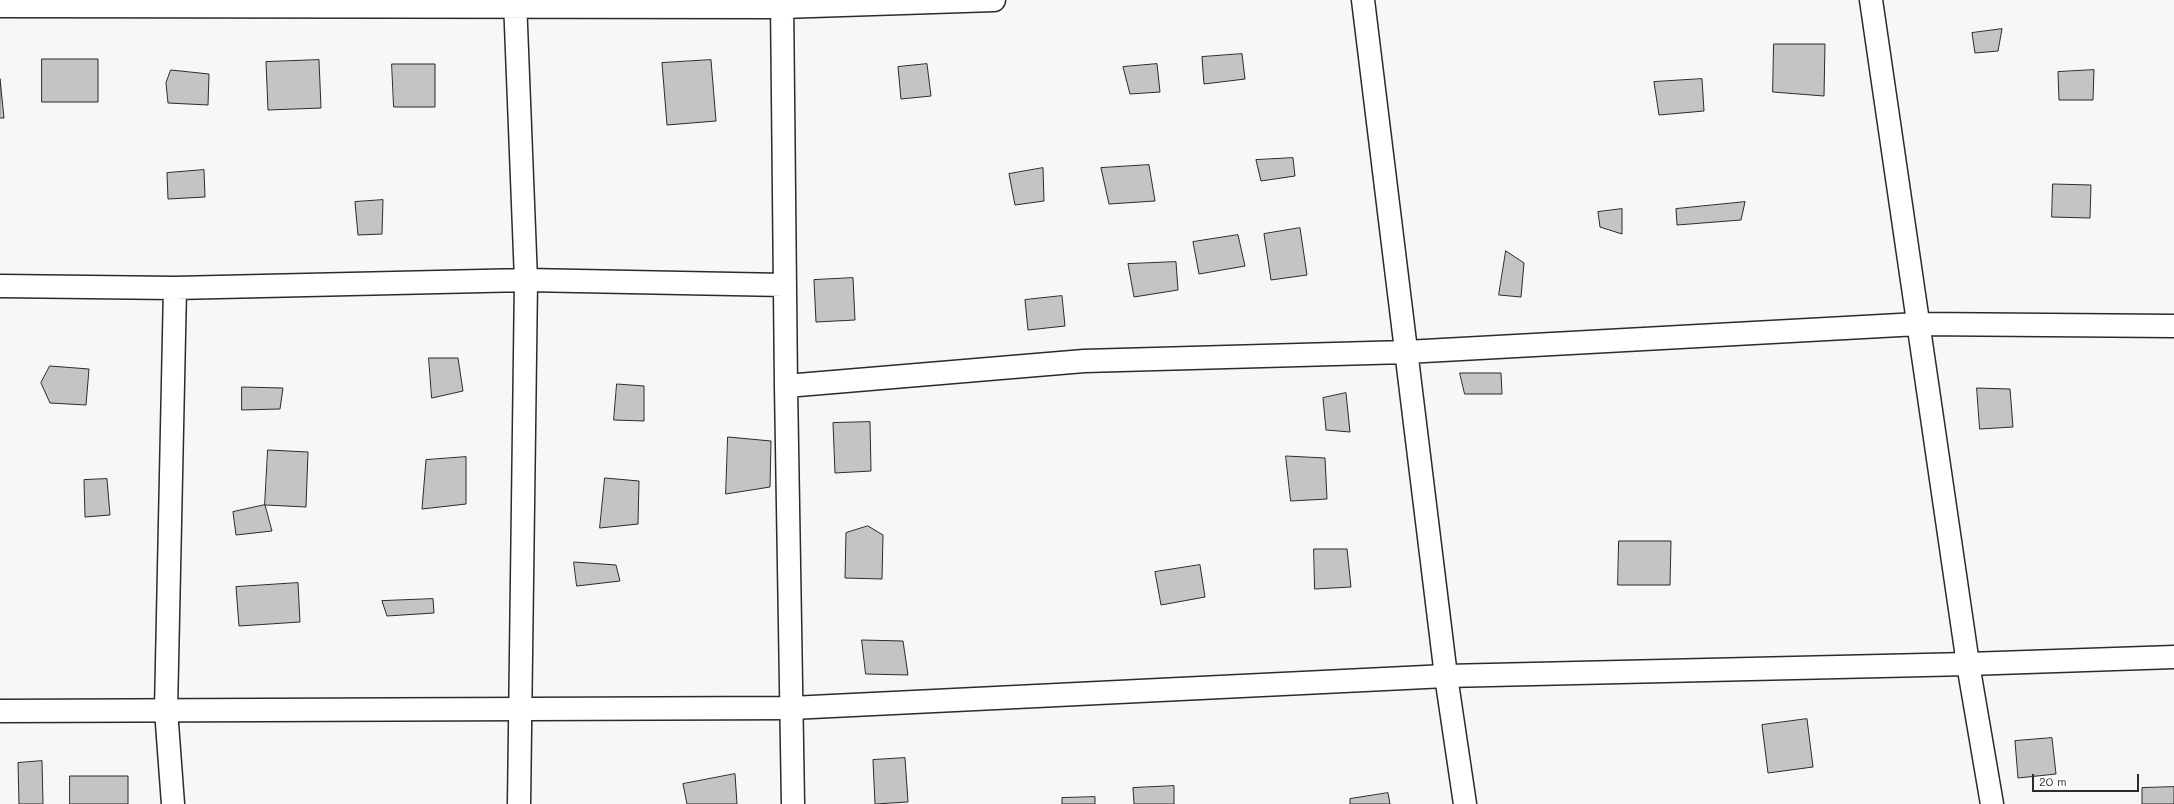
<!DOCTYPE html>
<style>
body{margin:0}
#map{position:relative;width:2174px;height:804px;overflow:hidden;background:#f7f7f7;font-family:Mali,sans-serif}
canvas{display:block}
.scale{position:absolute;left:2032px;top:774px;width:107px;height:18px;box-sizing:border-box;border:2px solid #2b2b2b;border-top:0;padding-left:5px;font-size:12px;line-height:14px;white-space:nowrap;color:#2b2b2b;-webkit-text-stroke:3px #fff;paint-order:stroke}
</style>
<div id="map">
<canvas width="2174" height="804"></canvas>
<div class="scale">20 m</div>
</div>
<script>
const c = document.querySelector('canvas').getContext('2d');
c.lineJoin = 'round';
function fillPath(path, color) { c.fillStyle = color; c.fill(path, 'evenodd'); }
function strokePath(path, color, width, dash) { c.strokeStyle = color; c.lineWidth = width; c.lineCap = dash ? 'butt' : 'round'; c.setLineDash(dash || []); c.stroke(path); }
const building = new Path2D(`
 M 2002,29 L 1998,51 L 1975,53 L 1972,33 Z
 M 1774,44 L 1825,44 L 1824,96 L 1773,92 Z
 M 1242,54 L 1245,79 L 1204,84 L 1202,57 Z
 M 42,59 L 98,59 L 98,102 L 42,102 Z
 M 319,60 L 321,108 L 268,110 L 266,62 Z
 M 711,60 L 716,121 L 667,125 L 662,63 Z
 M 392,64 L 435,64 L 435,107 L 394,107 Z
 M 927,64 L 931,96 L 901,99 L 898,67 Z
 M 1157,64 L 1160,92 L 1130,94 L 1123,67 Z
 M 171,70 L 209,74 L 208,105 L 168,103 L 166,83 Z
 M 2094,70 L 2093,100 L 2059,100 L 2058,72 Z
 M 0,79 L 4,118 L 0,118 Z
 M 1702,79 L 1704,111 L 1659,115 L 1654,82 Z
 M 1293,158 L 1295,176 L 1261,181 L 1256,160 Z
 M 1149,165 L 1155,201 L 1109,204 L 1101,168 Z
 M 1043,168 L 1044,201 L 1015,205 L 1009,174 Z
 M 204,170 L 205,197 L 168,199 L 167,173 Z
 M 2053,184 L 2091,185 L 2090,218 L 2052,217 Z
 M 383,200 L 382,234 L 358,235 L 355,202 Z
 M 1745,202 L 1741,220 L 1677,225 L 1676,209 Z
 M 1622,209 L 1622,234 L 1600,227 L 1598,212 Z
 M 1300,228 L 1307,275 L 1271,280 L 1264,234 Z
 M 1238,235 L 1245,266 L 1199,274 L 1193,242 Z
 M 1506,251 L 1524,263 L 1521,297 L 1499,295 Z
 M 1176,262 L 1178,290 L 1134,297 L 1128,264 Z
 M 853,278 L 855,320 L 816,322 L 814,280 Z
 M 1062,296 L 1065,326 L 1028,330 L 1025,300 Z
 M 429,358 L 458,358 L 463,391 L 432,398 Z
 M 50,366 L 89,369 L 86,405 L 50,403 L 41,383 Z
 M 1460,373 L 1501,373 L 1502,394 L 1465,394 Z
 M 617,384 L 644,386 L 644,421 L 614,420 Z
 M 242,387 L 283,388 L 280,409 L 242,410 Z
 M 1977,388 L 2010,389 L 2013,427 L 1980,429 Z
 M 1346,393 L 1350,432 L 1326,430 L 1323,398 Z
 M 870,422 L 871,471 L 835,473 L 833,423 Z
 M 728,437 L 771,441 L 770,487 L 726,494 Z
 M 268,450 L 308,452 L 306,507 L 265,505 Z
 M 1286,456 L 1325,458 L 1327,499 L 1291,501 Z
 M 466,457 L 466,504 L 422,509 L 426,460 Z
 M 605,478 L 639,481 L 638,524 L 600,528 Z
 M 107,479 L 110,515 L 85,517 L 84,480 Z
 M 265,505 L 272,531 L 236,535 L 233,512 Z
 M 868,526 L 883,535 L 882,579 L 845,578 L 846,533 Z
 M 1619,541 L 1671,541 L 1670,585 L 1618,585 Z
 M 1314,549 L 1347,549 L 1351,587 L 1315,589 Z
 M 574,562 L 616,565 L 620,581 L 577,586 Z
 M 1200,565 L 1205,597 L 1161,605 L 1155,572 Z
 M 298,583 L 300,622 L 239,626 L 236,587 Z
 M 433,599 L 434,613 L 387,616 L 382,601 Z
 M 862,640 L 903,641 L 908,675 L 866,674 Z
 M 1807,719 L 1813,767 L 1768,773 L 1762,725 Z
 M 2052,738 L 2056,774 L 2018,778 L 2015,741 Z
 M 905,758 L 908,802 L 875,804 L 873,760 Z
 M 42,761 L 43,804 L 19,804 L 18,763 Z
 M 735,774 L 737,804 L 687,804 L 683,784 Z
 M 70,776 L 128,776 L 128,804 L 70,804 Z
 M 1174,786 L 1174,804 L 1134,804 L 1133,788 Z
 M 2174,787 L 2174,804 L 2142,804 L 2142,788 Z
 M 1388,793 L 1390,804 L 1350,804 L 1350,799 Z
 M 1095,797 L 1095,804 L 1062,804 L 1062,798 Z`);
fillPath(building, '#c4c4c4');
strokePath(building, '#2b2b2b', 1);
const street = new Path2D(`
 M 515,0 L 526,280 L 519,804
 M 782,0 L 786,386 L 793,804
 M 1363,0 L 1446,676 L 1465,804
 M 1871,0 L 1968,664 L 1992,804
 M 0,6 L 782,7 L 994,0
 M 0,286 L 175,288 L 526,280 L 784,285
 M 786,386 L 1084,361 L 1406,352 L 1918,324 L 2174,326
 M 173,804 L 166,710 L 175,288`);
const secondary = new Path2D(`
 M 0,711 L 791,708 L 1446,676 L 1968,664 L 2174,657`);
strokePath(street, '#2b2b2b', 25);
strokePath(secondary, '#2b2b2b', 25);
strokePath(street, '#fff', 22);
strokePath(secondary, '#fff', 22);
</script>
